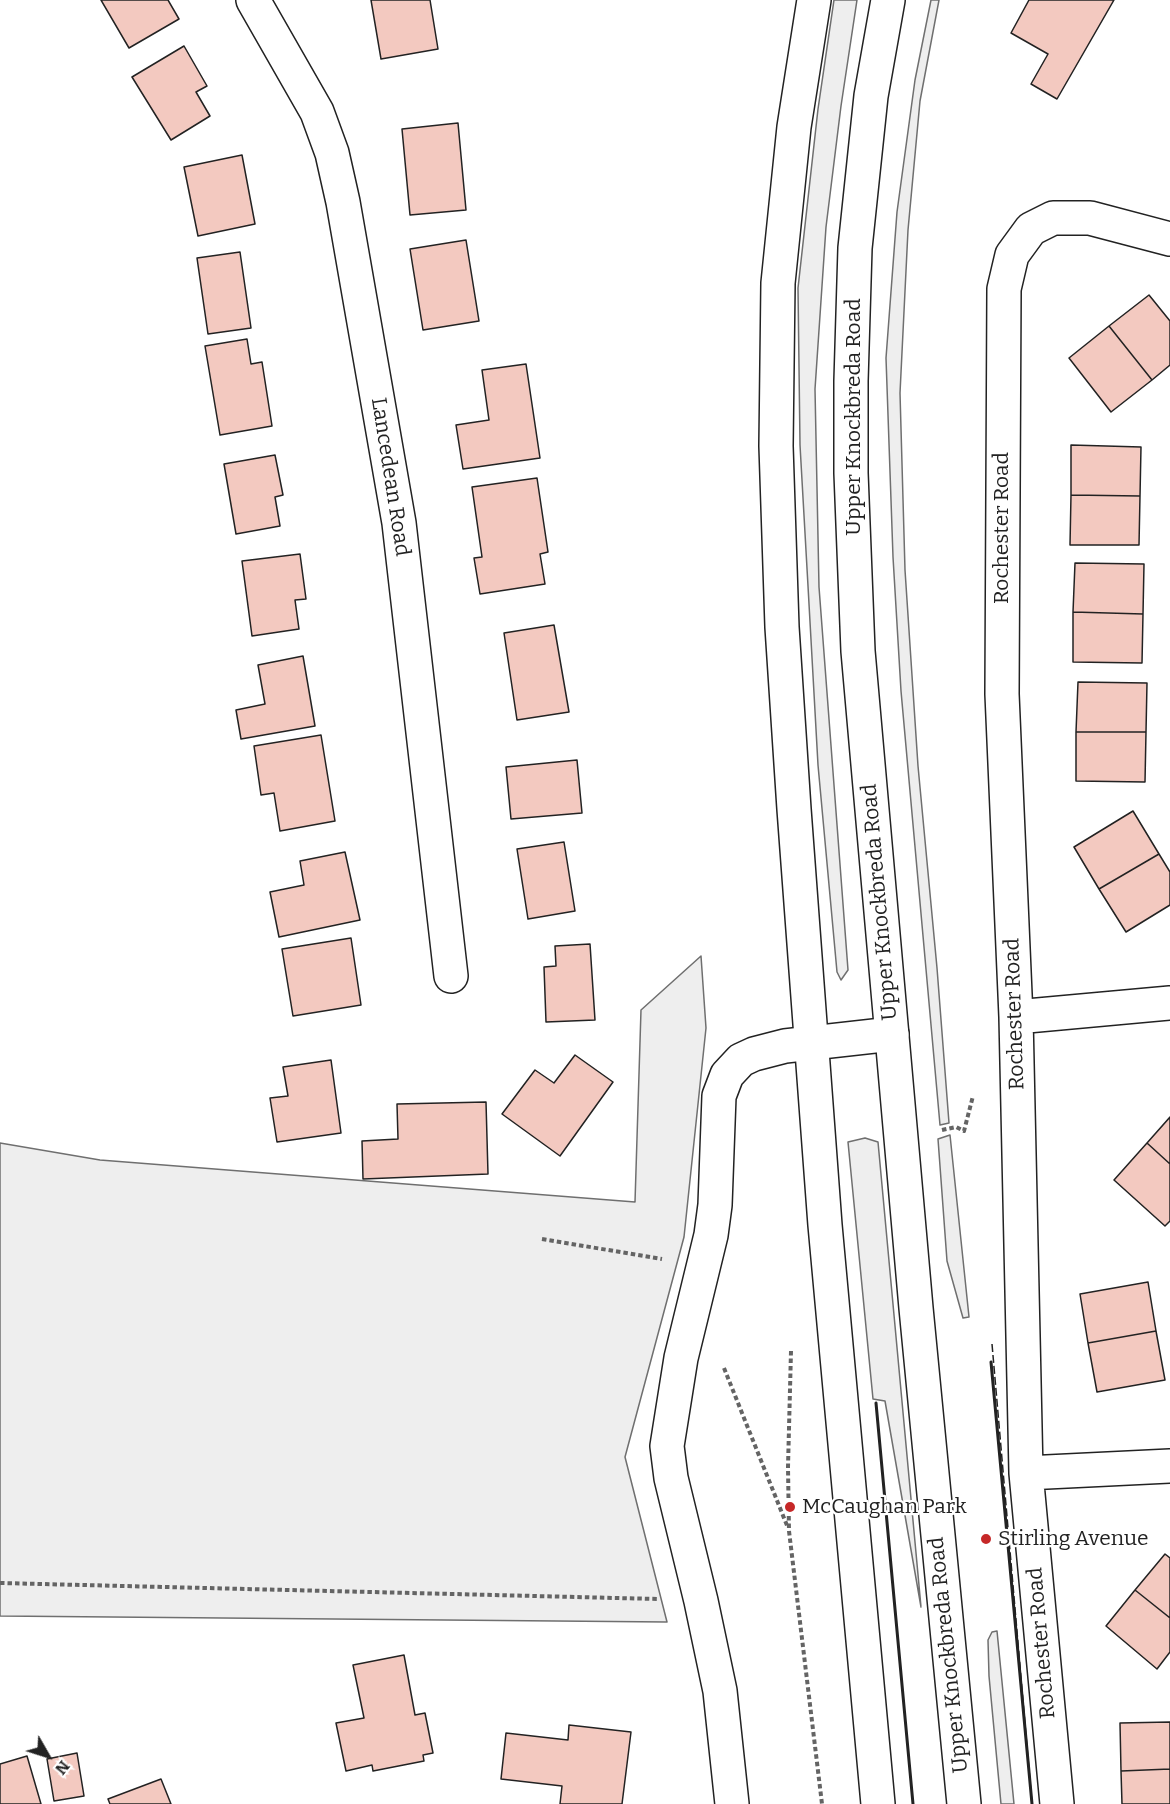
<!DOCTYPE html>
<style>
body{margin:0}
#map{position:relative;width:1170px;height:1804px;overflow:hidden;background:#fff;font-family:Bitter,serif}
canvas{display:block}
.north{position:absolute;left:18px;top:1726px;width:60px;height:60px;-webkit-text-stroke:4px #fff;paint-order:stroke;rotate:129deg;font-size:16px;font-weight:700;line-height:24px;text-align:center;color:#222}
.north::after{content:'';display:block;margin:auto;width:21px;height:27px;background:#222;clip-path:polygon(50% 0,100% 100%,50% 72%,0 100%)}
</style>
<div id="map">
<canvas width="1170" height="1804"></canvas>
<div class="north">N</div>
</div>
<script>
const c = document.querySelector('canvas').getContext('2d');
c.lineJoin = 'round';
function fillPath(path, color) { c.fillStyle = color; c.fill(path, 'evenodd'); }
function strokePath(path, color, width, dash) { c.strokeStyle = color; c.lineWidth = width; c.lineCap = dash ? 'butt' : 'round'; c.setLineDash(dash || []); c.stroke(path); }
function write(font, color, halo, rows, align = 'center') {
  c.font = font + ' Bitter,serif'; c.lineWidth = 4.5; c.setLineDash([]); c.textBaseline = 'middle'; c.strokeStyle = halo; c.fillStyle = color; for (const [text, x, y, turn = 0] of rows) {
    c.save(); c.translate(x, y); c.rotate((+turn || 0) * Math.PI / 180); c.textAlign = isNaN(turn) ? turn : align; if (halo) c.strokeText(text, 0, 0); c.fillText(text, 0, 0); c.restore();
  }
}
const green = new Path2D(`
 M 834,0 L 857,0 L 841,106 L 826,227 L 815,389 L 819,587 L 848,970 L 841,980 L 837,972 L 818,765 L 808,586 L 800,445 L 798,288 L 818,109 Z
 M 931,0 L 939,0 L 920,101 L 908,230 L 900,393 L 905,570 L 918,766 L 937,968 L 949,1123 L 940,1125 L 901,691 L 893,557 L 886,358 L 897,212 L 915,80 Z
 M 701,956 L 706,1028 L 684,1237 L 625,1457 L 667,1622 L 0,1616 L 0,1143 L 100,1160 L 635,1202 L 641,1010 Z
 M 950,1135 L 969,1317 L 963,1318 L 947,1261 L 938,1139 Z
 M 865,1138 L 878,1142 L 921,1607 L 885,1401 L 873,1399 L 848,1142 Z
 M 997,1631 L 1014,1804 L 1001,1804 L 989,1676 L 988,1640 L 992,1632 Z`);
fillPath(green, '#eee');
strokePath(green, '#6f6f6f', 1.5);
const building = new Path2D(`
 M 101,0 L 168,0 L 179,19 L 129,48 Z
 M 371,0 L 430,0 L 438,49 L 381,59 Z
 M 1029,0 L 1114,0 L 1057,99 L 1031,84 L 1048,54 L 1011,33 Z
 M 184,46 L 207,86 L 196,92 L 210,116 L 171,140 L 132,77 Z
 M 458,123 L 466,210 L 410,215 L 402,129 Z
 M 242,155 L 255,224 L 198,236 L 184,167 Z
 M 466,240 L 479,321 L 423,330 L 410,249 Z
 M 240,252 L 251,328 L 208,334 L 197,258 Z
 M 1149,295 L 1170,321 L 1170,365 L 1152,380 L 1109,326 Z
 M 1109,326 L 1152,380 L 1111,412 L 1069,358 Z
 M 247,339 L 251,364 L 262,362 L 272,426 L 220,435 L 205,346 Z
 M 526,364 L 540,458 L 463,469 L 456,425 L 489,420 L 482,370 Z
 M 1071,445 L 1141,447 L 1140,496 L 1071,495 Z
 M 275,455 L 283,495 L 275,497 L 280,526 L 236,534 L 224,464 Z
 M 537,478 L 548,552 L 540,554 L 545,584 L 480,594 L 474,558 L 482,557 L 472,487 Z
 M 1071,495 L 1140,496 L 1139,545 L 1070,545 Z
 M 300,554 L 306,599 L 295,600 L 299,629 L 252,636 L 242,561 Z
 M 1075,563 L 1144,564 L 1143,614 L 1073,612 Z
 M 1073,612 L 1143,614 L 1142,663 L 1073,662 Z
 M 554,625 L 569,712 L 517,720 L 504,633 Z
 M 303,656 L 315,726 L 241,739 L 236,710 L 265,704 L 258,665 Z
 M 1078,682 L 1147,683 L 1146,732 L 1076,732 Z
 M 1076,732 L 1146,732 L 1145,782 L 1076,781 Z
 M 321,735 L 335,821 L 280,831 L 274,793 L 261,795 L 254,746 Z
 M 577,760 L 582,813 L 511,819 L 506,767 Z
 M 1133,811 L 1159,854 L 1099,889 L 1074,847 Z
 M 564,842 L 575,911 L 528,919 L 517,849 Z
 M 345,852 L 360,920 L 279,937 L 270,892 L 304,885 L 300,861 Z
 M 1159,854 L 1170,872 L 1170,905 L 1126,932 L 1099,889 Z
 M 351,938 L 361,1005 L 293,1016 L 282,949 Z
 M 590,944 L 595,1020 L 546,1022 L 544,967 L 556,966 L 555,946 Z
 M 575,1055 L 613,1082 L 560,1156 L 502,1114 L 535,1070 L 554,1083 Z
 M 331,1060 L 341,1133 L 277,1142 L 270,1098 L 288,1096 L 283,1067 Z
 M 486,1102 L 488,1174 L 363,1179 L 362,1141 L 398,1139 L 397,1104 Z
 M 1170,1117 L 1170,1164 L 1147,1143 Z
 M 1147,1143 L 1170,1164 L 1170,1221 L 1165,1226 L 1114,1180 Z
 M 1148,1282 L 1156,1331 L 1088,1343 L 1080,1294 Z
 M 1156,1331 L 1165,1380 L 1097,1392 L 1088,1343 Z
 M 1165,1554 L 1170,1558 L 1170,1618 L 1135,1590 Z
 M 1135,1590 L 1170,1618 L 1170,1652 L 1157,1669 L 1106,1626 Z
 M 404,1655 L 415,1715 L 425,1713 L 433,1753 L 423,1755 L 424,1761 L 373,1771 L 372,1765 L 346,1771 L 336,1723 L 364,1718 L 353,1665 Z
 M 1170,1722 L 1170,1769 L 1121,1771 L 1120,1723 Z
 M 569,1725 L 631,1732 L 622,1804 L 560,1804 L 562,1786 L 501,1779 L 506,1733 L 568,1740 Z
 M 77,1753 L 84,1796 L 54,1801 L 47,1759 Z
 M 27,1756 L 41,1804 L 0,1804 L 0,1764 Z
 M 1170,1769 L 1170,1804 L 1122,1804 L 1121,1771 Z
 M 161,1779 L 171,1804 L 110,1804 L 108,1799 Z`);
fillPath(building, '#f3c9c0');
strokePath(building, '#222', 1.5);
const street = new Path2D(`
 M 253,0 L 317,112 L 332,153 L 343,202 L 399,523 L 451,976
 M 1016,1017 L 1170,1003
 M 1026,1473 L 1170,1466
 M 732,1804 L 720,1691 L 701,1601 L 671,1478 L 667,1446 L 681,1358 L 711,1235 L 715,1205 L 719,1096 L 727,1075 L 741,1060 L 754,1054 L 785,1046 L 892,1034
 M 1057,1804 L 1026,1473 L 1016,1017 L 1002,694 L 1004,289 L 1012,255 L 1031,229 L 1053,218 L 1090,218 L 1170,239`);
const highway = new Path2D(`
 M 814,0 L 794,127 L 778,283 L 776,446 L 782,627 L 794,809 L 825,1225 L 878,1804
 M 888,0 L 871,96 L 855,248 L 851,381 L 851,473 L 858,651 L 916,1308 L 964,1804`);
strokePath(street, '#222', 36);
strokePath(highway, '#222', 36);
strokePath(new Path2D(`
 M 942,1130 L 956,1127 L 964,1131 L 973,1096
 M 542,1239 L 662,1259
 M 791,1351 L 788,1467 L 789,1531 L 822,1804
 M 724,1368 L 788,1528
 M 0,1583 L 658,1599`), '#646464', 4, [4.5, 3]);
strokePath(street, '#fff', 33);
strokePath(highway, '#fff', 33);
strokePath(new Path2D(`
 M 992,1344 L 1032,1804`), '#222', 1.5, [8, 3]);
strokePath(new Path2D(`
 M 991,1362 L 1032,1804
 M 876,1403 L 913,1804`), '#222', 3);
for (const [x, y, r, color] of [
 [790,1507,6,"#c62828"],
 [986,1539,6,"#c62828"]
]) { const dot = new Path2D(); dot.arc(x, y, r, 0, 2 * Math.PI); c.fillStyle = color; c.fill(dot); strokePath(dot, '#fff', 2); }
write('21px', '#222', '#fff', [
 ["Upper Knockbreda Road",854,417,-90],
 ["Lancedean Road",390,477,81],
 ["Rochester Road",1002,528,-90],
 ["Upper Knockbreda Road",880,902,-95],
 ["Rochester Road",1015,1014,-92],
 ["Rochester Road",1042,1643,-95],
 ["Upper Knockbreda Road",949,1655,-96]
]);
write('21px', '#222', '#fff', [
 ["McCaughan Park",802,1507],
 ["Stirling Avenue",998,1539]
], 'left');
</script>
